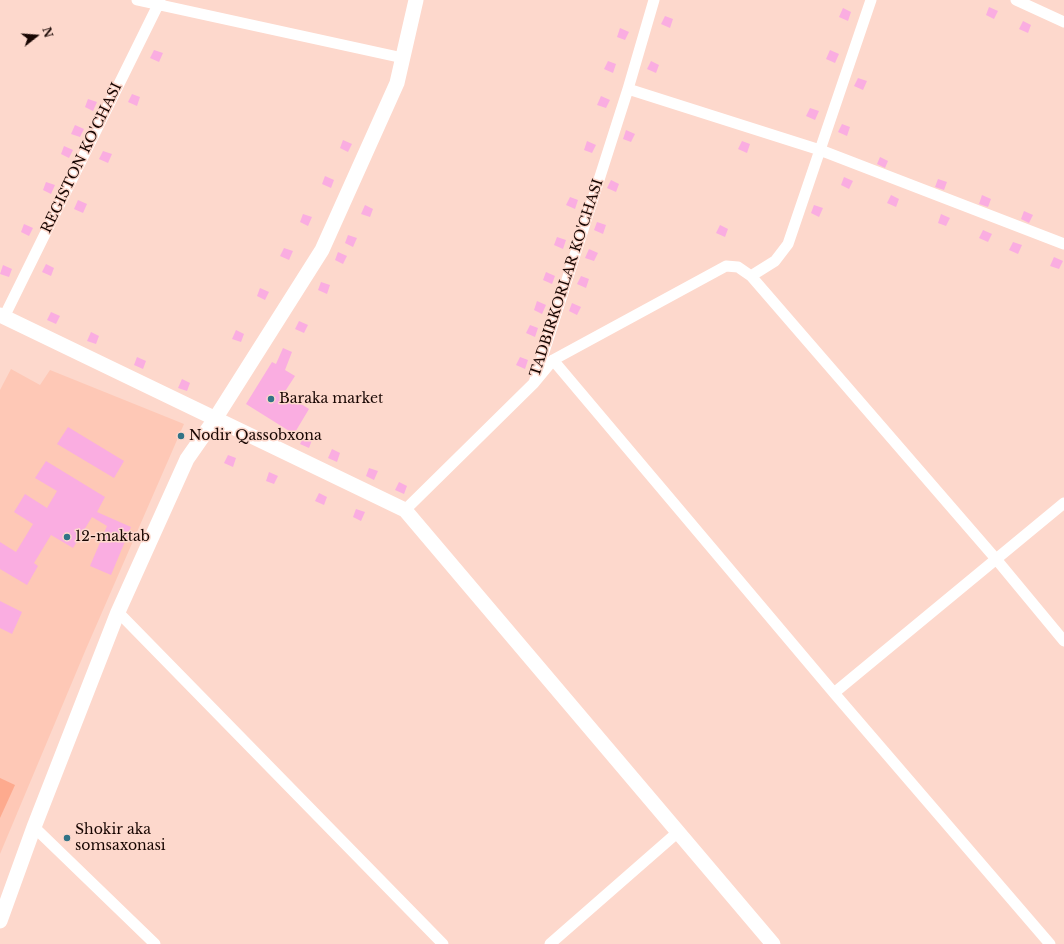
<!DOCTYPE html>
<style>
body{margin:0}
#map{position:relative;width:1064px;height:944px;overflow:hidden;background:#fdd8cc;font-family:"Libre Baskerville",serif}
canvas{display:block}
.north{position:absolute;left:16px;top:16px;width:40px;height:40px;-webkit-text-stroke:3px #fdd8cc;paint-order:stroke;rotate:73deg;font-size:11px;font-weight:700;line-height:16px;text-align:center;color:#180602}
.north::after{content:'';display:block;margin:auto;width:14px;height:18px;background:#180602;clip-path:polygon(50% 0,100% 100%,50% 72%,0 100%)}
</style>
<div id="map">
<canvas width="1064" height="944"></canvas>
<div class="north">N</div>
</div>
<script>
const c = document.querySelector('canvas').getContext('2d');
c.lineJoin = 'round';
function fillPath(path, color) { c.fillStyle = color; c.fill(path, 'evenodd'); }
function strokePath(path, color, width, dash) { c.strokeStyle = color; c.lineWidth = width; c.lineCap = dash ? 'butt' : 'round'; c.setLineDash(dash || []); c.stroke(path); }
function write(font, color, halo, rows, align = 'center') {
  c.font = font + ' "Libre Baskerville",serif'; c.lineWidth = 3; c.setLineDash([]); c.textBaseline = 'middle'; c.strokeStyle = halo; c.fillStyle = color; for (const [text, x, y, turn = 0] of rows) {
    c.save(); c.translate(x, y); c.rotate((+turn || 0) * Math.PI / 180); c.textAlign = isNaN(turn) ? turn : align; if (halo) c.strokeText(text, 0, 0); c.fillText(text, 0, 0); c.restore();
  }
}
fillPath(new Path2D(`
 M 11,369 L 40,385 L 50,370 L 184,424 L 86,649 L 0,854 L 0,390 Z`), '#fec8b6');
fillPath(new Path2D(`
 M 0,778 L 15,785 L 0,818 Z`), '#fdaa8e');
fillPath(new Path2D(`
 M 989,7 L 998,11 L 994,19 L 986,15 Z
 M 843,8 L 851,12 L 848,21 L 839,17 Z
 M 665,16 L 673,19 L 670,28 L 661,24 Z
 M 1023,21 L 1031,25 L 1028,33 L 1019,29 Z
 M 620,28 L 629,32 L 625,40 L 617,37 Z
 M 154,50 L 163,53 L 159,62 L 150,58 Z
 M 830,50 L 839,54 L 835,63 L 826,59 Z
 M 608,61 L 616,64 L 613,73 L 604,69 Z
 M 651,61 L 659,65 L 656,73 L 647,69 Z
 M 858,78 L 867,81 L 863,90 L 854,86 Z
 M 132,94 L 140,97 L 137,106 L 128,102 Z
 M 601,96 L 610,100 L 606,108 L 597,105 Z
 M 88,99 L 97,102 L 93,111 L 85,107 Z
 M 810,108 L 819,111 L 815,120 L 806,116 Z
 M 842,124 L 850,127 L 847,136 L 838,132 Z
 M 75,125 L 84,129 L 80,137 L 71,134 Z
 M 626,130 L 635,134 L 631,142 L 623,139 Z
 M 343,140 L 352,144 L 348,152 L 340,148 Z
 M 587,141 L 596,145 L 592,153 L 584,150 Z
 M 742,141 L 750,144 L 747,153 L 738,149 Z
 M 64,146 L 73,150 L 69,158 L 61,154 Z
 M 103,151 L 112,154 L 108,163 L 99,159 Z
 M 880,157 L 888,161 L 885,168 L 877,164 Z
 M 325,176 L 334,180 L 331,188 L 322,184 Z
 M 844,177 L 853,181 L 849,189 L 841,185 Z
 M 938,179 L 947,182 L 944,190 L 935,187 Z
 M 611,180 L 619,184 L 616,192 L 607,188 Z
 M 46,182 L 55,185 L 51,194 L 43,190 Z
 M 891,195 L 899,199 L 896,207 L 887,203 Z
 M 982,195 L 991,199 L 988,207 L 979,204 Z
 M 570,197 L 578,200 L 575,209 L 566,205 Z
 M 78,200 L 87,204 L 83,213 L 74,209 Z
 M 365,205 L 373,209 L 370,217 L 361,214 Z
 M 814,205 L 823,208 L 819,217 L 811,213 Z
 M 1024,211 L 1033,215 L 1029,223 L 1021,219 Z
 M 303,214 L 312,217 L 308,226 L 300,222 Z
 M 941,214 L 950,218 L 946,226 L 938,223 Z
 M 597,222 L 606,225 L 603,234 L 594,230 Z
 M 24,224 L 33,228 L 29,236 L 21,232 Z
 M 720,225 L 728,229 L 725,237 L 716,233 Z
 M 983,230 L 992,234 L 988,242 L 979,238 Z
 M 348,235 L 357,238 L 353,247 L 345,243 Z
 M 557,237 L 566,240 L 563,249 L 554,245 Z
 M 1013,242 L 1022,245 L 1018,254 L 1009,250 Z
 M 284,248 L 293,251 L 289,260 L 280,256 Z
 M 589,249 L 598,253 L 594,261 L 585,258 Z
 M 338,252 L 347,256 L 343,264 L 335,260 Z
 M 1054,257 L 1063,261 L 1059,269 L 1050,266 Z
 M 46,264 L 54,268 L 51,276 L 42,272 Z
 M 3,265 L 12,269 L 9,277 L 0,274 Z
 M 546,272 L 555,276 L 552,284 L 543,280 Z
 M 581,276 L 589,279 L 586,288 L 577,284 Z
 M 321,282 L 330,285 L 327,294 L 318,290 Z
 M 260,288 L 269,292 L 265,300 L 257,296 Z
 M 537,301 L 546,305 L 542,314 L 534,310 Z
 M 572,303 L 581,307 L 577,315 L 569,311 Z
 M 51,312 L 60,316 L 56,324 L 47,320 Z
 M 299,321 L 308,325 L 304,333 L 295,329 Z
 M 530,325 L 538,328 L 535,337 L 526,333 Z
 M 236,330 L 244,334 L 241,342 L 232,339 Z
 M 91,332 L 99,336 L 96,344 L 87,341 Z
 M 283,348 L 292,352 L 285,370 L 295,376 L 284,393 L 309,409 L 294,434 L 246,404 L 272,362 L 276,364 Z
 M 137,357 L 146,361 L 143,369 L 134,365 Z
 M 520,357 L 528,360 L 525,369 L 516,365 Z
 M 182,379 L 190,383 L 187,391 L 178,388 Z
 M 68,427 L 124,461 L 114,478 L 57,444 Z
 M 304,436 L 312,440 L 309,448 L 300,444 Z
 M 332,449 L 340,453 L 337,462 L 328,458 Z
 M 228,455 L 236,458 L 233,467 L 224,463 Z
 M 46,461 L 105,497 L 97,512 L 131,527 L 111,575 L 90,566 L 107,526 L 92,517 L 73,548 L 51,535 L 34,563 L 38,566 L 27,585 L 0,569 L 0,542 L 16,552 L 33,524 L 14,512 L 25,494 L 47,508 L 57,491 L 35,478 Z
 M 369,468 L 378,471 L 374,480 L 366,476 Z
 M 269,472 L 278,476 L 274,484 L 266,481 Z
 M 399,482 L 407,486 L 404,494 L 395,490 Z
 M 319,493 L 327,497 L 324,505 L 315,501 Z
 M 356,509 L 365,512 L 361,521 L 353,517 Z
 M 0,601 L 22,612 L 12,634 L 0,628 Z`), '#faade1');
strokePath(new Path2D(`
 M 137,0 L 403,58
 M 871,0 L 788,244 L 775,261 L 751,276 L 996,559 L 1064,641
 M 1016,0 L 1064,22
 M 628,89 L 820,150 L 1064,244
 M 4,317 L 158,5 L 160,0
 M 553,360 L 726,266 L 738,267 L 751,276
 M 534,383 L 553,360 L 834,693 L 1050,944
 M 405,510 L 534,383 L 628,89 L 654,0
 M 118,612 L 443,944
 M 834,693 L 1064,503
 M 34,827 L 155,944
 M 550,944 L 678,832`), '#fff', 11);
strokePath(new Path2D(`
 M 0,315 L 405,510 L 773,944
 M 0,921 L 34,827 L 118,612 L 187,459 L 215,419 L 322,250 L 397,83 L 416,0`), '#fff', 15);
for (const [x, y, r, color] of [
 [271,399,4,"#317386"],
 [181,436,4,"#317386"],
 [67,537,4,"#317386"],
 [67,838,4,"#317386"]
]) { const dot = new Path2D(); dot.arc(x, y, r, 0, 2 * Math.PI); c.fillStyle = color; c.fill(dot); strokePath(dot, '#fdd8cc', 1.5); }
write('14px', '#180602', '#fdd8cc', [
 ["REGISTON KO'CHASI",82,158,-64],
 ["TADBIRKORLAR KO'CHASI",567,278,-72]
]);
write('14px', '#180602', '#fdd8cc', [
 ["Baraka market",279,399],
 ["Nodir Qassobxona",189,436],
 ["12-maktab",75,537],
 ["Shokir aka",75,830],
 ["somsaxonasi",75,846]
], 'left');
</script>
